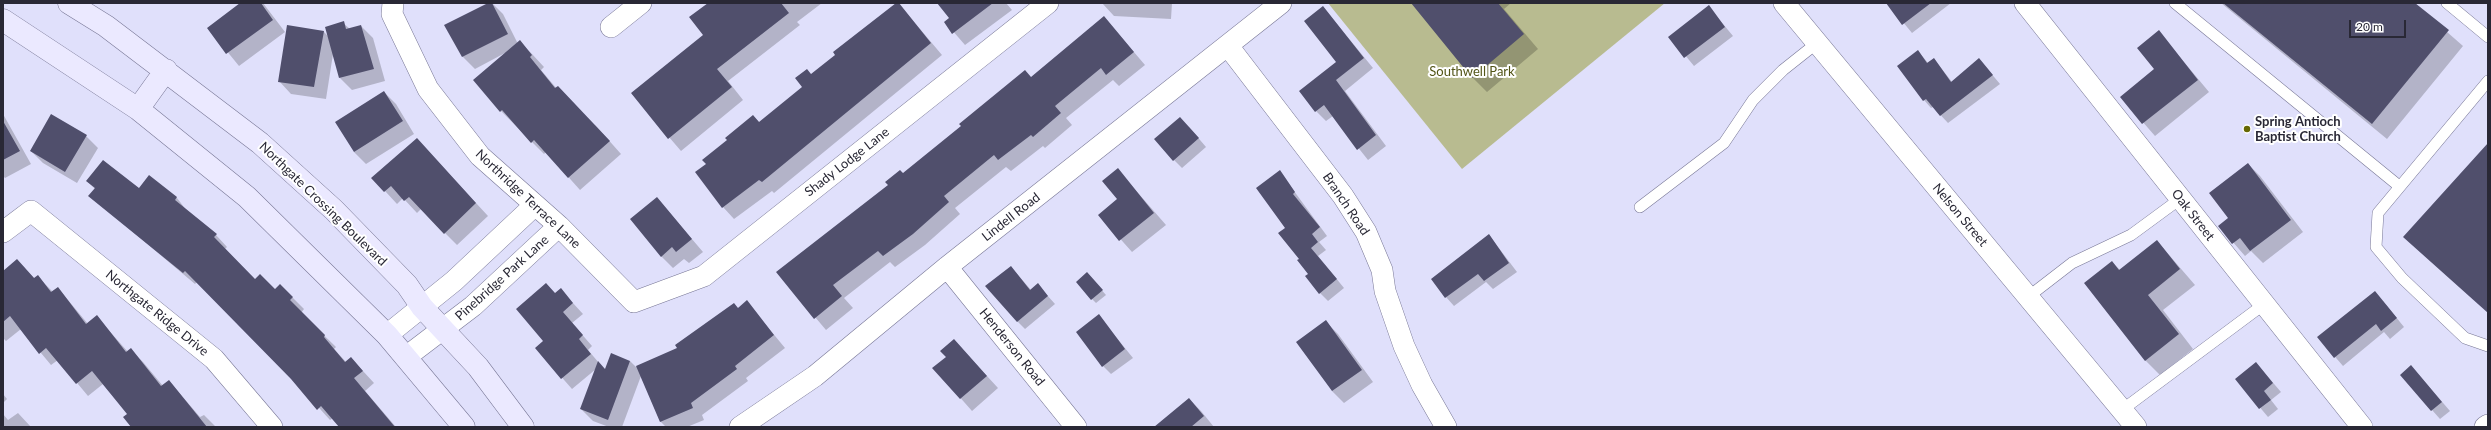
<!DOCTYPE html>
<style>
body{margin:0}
#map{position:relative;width:2491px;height:430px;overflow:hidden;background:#e0e0fb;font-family:Lato,sans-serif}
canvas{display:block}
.frame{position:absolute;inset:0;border:4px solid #292835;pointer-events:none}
.scale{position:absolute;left:2349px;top:20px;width:57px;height:18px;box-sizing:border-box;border:2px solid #292835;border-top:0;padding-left:5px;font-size:12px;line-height:14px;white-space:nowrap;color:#292835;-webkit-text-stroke:3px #fff;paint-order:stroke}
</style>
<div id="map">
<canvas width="2491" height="430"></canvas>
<div class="frame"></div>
<div class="scale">20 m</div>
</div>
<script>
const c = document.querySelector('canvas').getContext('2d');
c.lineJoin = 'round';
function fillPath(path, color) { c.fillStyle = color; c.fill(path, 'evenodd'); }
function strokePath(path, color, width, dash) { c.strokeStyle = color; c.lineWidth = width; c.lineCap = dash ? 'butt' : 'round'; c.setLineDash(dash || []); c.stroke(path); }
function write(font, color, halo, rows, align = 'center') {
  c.font = font + ' Lato,sans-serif'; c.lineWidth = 4; c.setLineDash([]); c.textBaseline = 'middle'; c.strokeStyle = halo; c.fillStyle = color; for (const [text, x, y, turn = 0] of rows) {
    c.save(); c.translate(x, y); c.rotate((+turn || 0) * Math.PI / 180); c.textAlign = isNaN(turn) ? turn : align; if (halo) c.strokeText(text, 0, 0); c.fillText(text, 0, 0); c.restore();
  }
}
fillPath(new Path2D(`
 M 1328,3 L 1665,3 L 1462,169 Z`), '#b8bb90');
fillPath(new Path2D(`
 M 242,3 L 263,3 L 285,32 L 239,66 L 208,28 Z
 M 450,3 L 488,3 L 450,4 Z
 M 492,3 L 503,14 L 518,44 L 520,42 L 532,54 L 544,67 L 541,70 L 557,89 L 597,127 L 621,154 L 580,190 L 546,152 L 544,154 L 501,111 L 505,53 L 475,69 L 463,57 L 445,25 Z
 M 710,3 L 822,3 L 797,22 L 800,25 L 728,81 L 743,100 L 681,151 L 632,94 L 704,36 Z
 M 898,3 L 942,55 L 774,193 L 772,191 L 734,219 L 723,207 L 707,165 L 753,116 L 760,123 L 804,87 L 812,75 Z
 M 939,3 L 1006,3 L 1012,10 L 965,45 L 945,22 L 950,18 Z
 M 1102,3 L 1172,3 L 1171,19 L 1114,16 Z
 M 1413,3 L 1511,3 L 1504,9 L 1538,49 L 1487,92 L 1473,78 Z
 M 1890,3 L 1951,3 L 1912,33 L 1888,4 Z
 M 2221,3 L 2414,3 L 2463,46 L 2387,139 Z
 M 1323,7 L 1373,68 L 1345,91 L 1386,146 L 1368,160 L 1333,116 L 1326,121 L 1316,111 L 1338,63 Z
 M 1709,7 L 1733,36 L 1694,66 L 1670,37 Z
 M 1104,17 L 1145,65 L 1119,86 L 1113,80 L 1066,118 L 1072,125 L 1045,148 L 1043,146 L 1011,171 L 1006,167 L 955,208 L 960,214 L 925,245 L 895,267 L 890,262 L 844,298 L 853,308 L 826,330 L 777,272 L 1031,78 Z
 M 343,23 L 350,29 L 361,26 L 373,38 L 385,81 L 352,90 L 340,78 L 333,54 L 326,99 L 291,94 L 279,81 L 323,31 L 329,37 Z
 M 2159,32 L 2209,92 L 2155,136 L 2121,97 L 2155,70 Z
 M 1918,51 L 1928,63 L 1934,59 L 1952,82 L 1979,59 L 2000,84 L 1948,123 L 1933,107 L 1931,108 L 1924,100 Z
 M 384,92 L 396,104 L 414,134 L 366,164 L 354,152 Z
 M 3,114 L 31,164 L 5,178 L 3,176 Z
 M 1189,127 L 1206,147 L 1182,168 L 1174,160 Z
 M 86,136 L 98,148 L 77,183 L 43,163 L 31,151 Z
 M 429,152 L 488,216 L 457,245 L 421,209 L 417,213 L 403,198 L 397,204 L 373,178 Z
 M 2248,164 L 2260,176 L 2303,232 L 2263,263 L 2251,251 L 2245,256 L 2219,226 L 2229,218 Z
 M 1118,170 L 1166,225 L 1132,252 L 1099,215 L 1118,199 Z
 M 1280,172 L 1327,236 L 1319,242 L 1326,250 L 1318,256 L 1344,288 L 1328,301 L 1320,293 L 1286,228 Z
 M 149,177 L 177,198 L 187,211 L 216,235 L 227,247 L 225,249 L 255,280 L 275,291 L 280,285 L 304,309 L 301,313 L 336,347 L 334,349 L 346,362 L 351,358 L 374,383 L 365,391 L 396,427 L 340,427 L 333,418 L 330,420 L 292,378 L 197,282 L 195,284 L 90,196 L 95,189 L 87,181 L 139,190 Z
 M 657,198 L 703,252 L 689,263 L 684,259 L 673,268 L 661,256 Z
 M 1489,235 L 1517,272 L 1493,289 L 1486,282 L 1454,306 L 1446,297 Z
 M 2157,241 L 2195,285 L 2163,310 L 2193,349 L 2160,375 L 2145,360 L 2112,262 L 2120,270 Z
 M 17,260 L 35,279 L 38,277 L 53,292 L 58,288 L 88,324 L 97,317 L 128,352 L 131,350 L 143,362 L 163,386 L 169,381 L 200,417 L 204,415 L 216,427 L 131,427 L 128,414 L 103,384 L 88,396 L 58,360 L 51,365 L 21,329 L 6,341 L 3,338 L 3,272 Z
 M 1011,267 L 1031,290 L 1038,285 L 1055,304 L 1025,329 L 1017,321 Z
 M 1091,278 L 1106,295 L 1096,303 L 1092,299 Z
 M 561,290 L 583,314 L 572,323 L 592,346 L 588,350 L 605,370 L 630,361 L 636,367 L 678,349 L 747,302 L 785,348 L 746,378 L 748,381 L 702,415 L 704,420 L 687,427 L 666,427 L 660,421 L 641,376 L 622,427 L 609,427 L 593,421 L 581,409 L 596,369 L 572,389 L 536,348 L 544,341 L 556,294 Z
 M 2383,301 L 2404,327 L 2390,339 L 2384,332 L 2343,366 L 2318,337 Z
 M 1099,316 L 1133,358 L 1111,374 L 1103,366 Z
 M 1326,322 L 1338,334 L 1373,382 L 1344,403 L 1332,391 Z
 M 954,340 L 998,388 L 972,411 L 934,368 L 947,357 Z
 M 2256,363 L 2281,392 L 2271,400 L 2278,409 L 2268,417 L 2236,379 Z
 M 2401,375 L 2419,375 L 2450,411 L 2440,419 Z
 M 3,394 L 7,399 L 3,403 Z
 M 1189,399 L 1201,411 L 1214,427 L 1165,427 Z
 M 18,413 L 31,427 L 3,427 L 3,414 L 8,420 Z`), '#0003');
fillPath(new Path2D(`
 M 240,3 L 261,3 L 273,20 L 226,54 L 207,28 Z
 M 488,3 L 492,3 L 508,34 L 462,57 L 444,25 Z
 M 708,3 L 781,3 L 789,13 L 717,69 L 732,87 L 668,139 L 631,93 L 703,35 L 689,17 Z
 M 896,3 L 899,3 L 931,43 L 762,182 L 759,180 L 722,208 L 695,172 L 706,164 L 702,160 L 727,140 L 725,138 L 753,115 L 759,122 L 802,87 L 795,78 L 807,69 L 811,74 L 835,55 L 833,52 Z
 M 937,3 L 993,3 L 952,34 L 944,22 L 949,18 Z
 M 1411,3 L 1498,3 L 1524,34 L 1472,78 Z
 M 1886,3 L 1931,3 L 1902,25 Z
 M 2223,3 L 2415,3 L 2449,30 L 2372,124 Z
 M 1709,5 L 1725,27 L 1684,58 L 1668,37 Z
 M 1323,6 L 1364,58 L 1336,80 L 1376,135 L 1357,150 L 1324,105 L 1315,112 L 1299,91 L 1336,62 L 1304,21 Z
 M 1104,16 L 1134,52 L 1106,75 L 1101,68 L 1055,106 L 1061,113 L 1033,137 L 1031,135 L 998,160 L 994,155 L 944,196 L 949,202 L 913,234 L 883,256 L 878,251 L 833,285 L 842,296 L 814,319 L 776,272 L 888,185 L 885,182 L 900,170 L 903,173 L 961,126 L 959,124 L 1025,70 L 1031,77 Z
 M 344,21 L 346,29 L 361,25 L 374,69 L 339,78 L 325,27 Z
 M 287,25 L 324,31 L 314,87 L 278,82 Z
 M 2159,30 L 2198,80 L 2142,124 L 2120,97 L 2154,69 L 2137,48 Z
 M 520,40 L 532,55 L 530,57 L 555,88 L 558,86 L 610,141 L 568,178 L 534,140 L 531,143 L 502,110 L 500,112 L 473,80 Z
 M 1918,50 L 1927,63 L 1934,58 L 1951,82 L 1979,58 L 1993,75 L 1940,116 L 1926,99 L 1923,101 L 1897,66 Z
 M 384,91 L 403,121 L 354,152 L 335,122 Z
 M 51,114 L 87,135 L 65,172 L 30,151 Z
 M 1180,117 L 1199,138 L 1173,161 L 1154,139 Z
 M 3,121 L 20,151 L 3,160 Z
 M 417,138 L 476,203 L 444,234 L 409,197 L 404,201 L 391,186 L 384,192 L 371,178 Z
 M 2488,143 L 2488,313 L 2403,237 Z
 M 103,160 L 139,188 L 149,175 L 177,197 L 175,200 L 217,234 L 214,237 L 255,279 L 260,274 L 275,289 L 280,284 L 293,297 L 290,300 L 325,335 L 324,337 L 345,362 L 351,357 L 363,371 L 354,378 L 395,427 L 339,427 L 321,406 L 317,410 L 291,379 L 185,271 L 183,273 L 88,196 L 95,188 L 86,181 Z
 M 2248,163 L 2291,220 L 2250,251 L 2240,238 L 2232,244 L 2218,226 L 2228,218 L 2209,193 Z
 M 1118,168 L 1154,213 L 1119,241 L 1098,215 L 1117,199 L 1102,181 Z
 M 1280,170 L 1295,192 L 1293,194 L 1320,227 L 1312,234 L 1318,242 L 1311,248 L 1337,279 L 1319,294 L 1305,276 L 1308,274 L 1297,260 L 1299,259 L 1278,233 L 1285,228 L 1256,188 Z
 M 657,197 L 692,239 L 676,252 L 672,247 L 661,257 L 630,219 Z
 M 1489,234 L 1509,263 L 1484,281 L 1478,274 L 1445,298 L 1431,279 Z
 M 2157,240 L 2180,269 L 2148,295 L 2179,334 L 2145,361 L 2084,283 L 2112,261 L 2119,270 Z
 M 17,259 L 34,278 L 38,275 L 51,292 L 58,287 L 86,324 L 97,315 L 126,352 L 131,348 L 161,386 L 169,380 L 207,427 L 131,427 L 123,417 L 127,414 L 92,371 L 76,384 L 46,348 L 39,354 L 10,316 L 3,322 L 3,271 Z
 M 1011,266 L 1030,290 L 1038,283 L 1048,296 L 1017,322 L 985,286 Z
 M 1087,272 L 1103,290 L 1091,300 L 1076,282 Z
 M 546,283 L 555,293 L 561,288 L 573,303 L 563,312 L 583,335 L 579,339 L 591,354 L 561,379 L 535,348 L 543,341 L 516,309 Z
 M 2375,291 L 2397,318 L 2381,331 L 2376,324 L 2334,358 L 2317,337 Z
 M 747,300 L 774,335 L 735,366 L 737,369 L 691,403 L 693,408 L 660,422 L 636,366 L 677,348 L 675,345 L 734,303 L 738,308 Z
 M 1099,314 L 1125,349 L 1102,367 L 1076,332 Z
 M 1326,320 L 1362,370 L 1332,391 L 1296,342 Z
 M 954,339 L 987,376 L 960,399 L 932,368 L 946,357 L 940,351 Z
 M 611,353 L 630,361 L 608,420 L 580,409 L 598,361 L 605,369 Z
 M 2256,362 L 2273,383 L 2264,391 L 2271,400 L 2259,409 L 2235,379 Z
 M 2411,365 L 2442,402 L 2431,411 L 2400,375 Z
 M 1189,398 L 1204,416 L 1191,427 L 1154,427 Z`), '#504f6c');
const service = new Path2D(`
 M 2175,3 L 2399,186
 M 2447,3 L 2488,37
 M 2488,81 L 2378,213 L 2376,247 L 2402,278 L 2465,338 L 2488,346
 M 1640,207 L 1724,143 L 1753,100 L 1783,70 L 1817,43
 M 2028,297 L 2072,263 L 2131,235 L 2180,199
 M 2122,410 L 2263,305`);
const minor = new Path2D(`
 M 393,3 L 392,14 L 428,89 L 480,156 L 559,226 L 634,302 L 704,276 L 1048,3
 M 1784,3 L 2136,427
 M 2025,3 L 2362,427
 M 611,27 L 641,3
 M 1228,46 L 1343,196 L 1366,232 L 1382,270 L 1385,291 L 1404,346 L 1422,385 L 1446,427
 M 3,232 L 31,211 L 214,359 L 272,427
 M 947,267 L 1076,427
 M 387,335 L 454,281 L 535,205
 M 406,357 L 473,306 L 559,226
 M 740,427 L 815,376 L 947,267 L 1281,3
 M 2485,427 L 2488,425`);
const secondary = new Path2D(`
 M 69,3 L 106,26 L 260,143 L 334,210 L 407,285 L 422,307 L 478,367 L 523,427
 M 3,20 L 138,109 L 247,197 L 387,335 L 464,427
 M 138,109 L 166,70`);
strokePath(service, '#777695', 12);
strokePath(minor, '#777695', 22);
strokePath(secondary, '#777695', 23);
strokePath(service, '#fff', 11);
strokePath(minor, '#fff', 21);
strokePath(secondary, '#ebe9ff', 22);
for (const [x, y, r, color] of [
 [2247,129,4,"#666803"]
]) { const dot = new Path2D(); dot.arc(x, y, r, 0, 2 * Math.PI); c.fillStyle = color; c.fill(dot); strokePath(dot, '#fff', 1.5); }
write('13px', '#535518', '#fff', [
 ["Southwell Park",1472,72]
]);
write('bold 13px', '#292835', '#fff', [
 ["Spring Antioch",2255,122],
 ["Baptist Church",2255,137]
], 'left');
write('13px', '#292835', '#fff', [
 ["Shady Lodge Lane",847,162,-38],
 ["Northridge Terrace Lane",528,199,43],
 ["Northgate Crossing Boulevard",323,204,44],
 ["Branch Road",1346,204,56],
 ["Nelson Street",1960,215,50],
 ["Oak Street",2193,215,52],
 ["Lindell Road",1011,217,-38],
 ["Pinebridge Park Lane",502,278,-42],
 ["Northgate Ridge Drive",157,313,39],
 ["Henderson Road",1012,347,51]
]);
</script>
